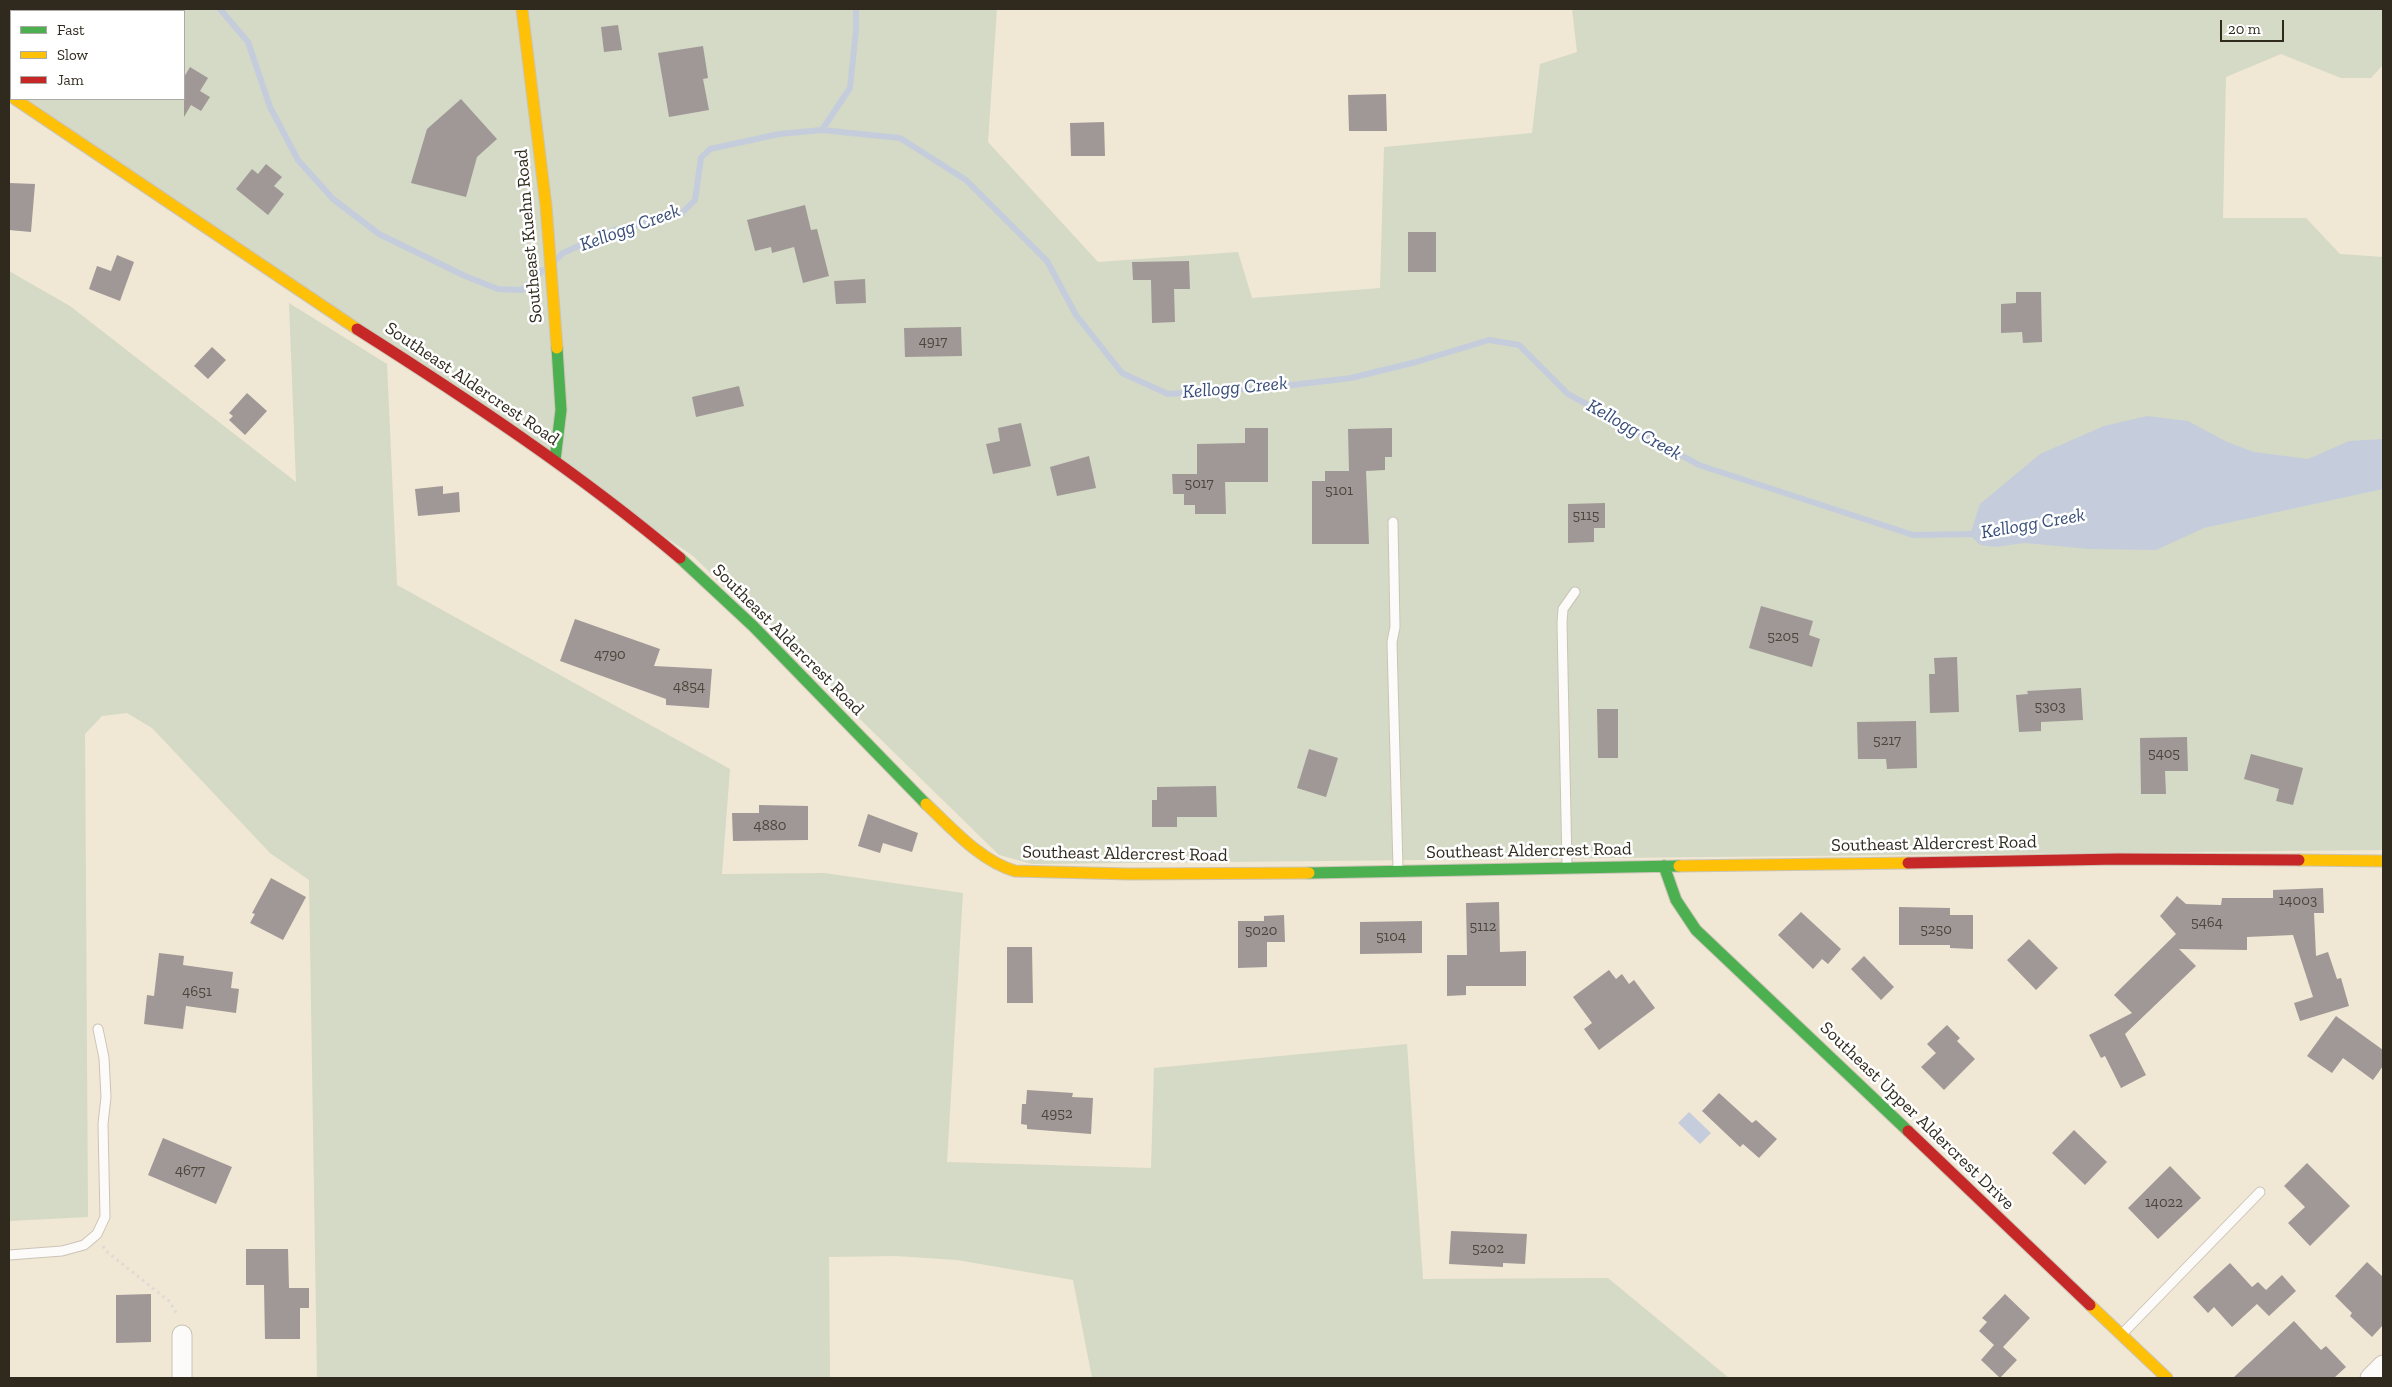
<!DOCTYPE html>
<style>
body{margin:0}
#map{position:relative;width:2392px;height:1387px;overflow:hidden;background:#f0e7d5;font-family:"Zilla Slab",serif}
canvas{display:block}
.frame{position:absolute;inset:0;border:10px solid #302a1e;pointer-events:none}
.legend{position:absolute;left:10px;top:10px;width:175px;height:90px;box-sizing:border-box;background:#fff;border:1px solid #acaaa5;margin:0;padding:6px 9px;list-style:none;font-size:15px;color:#302a1e}
.legend li{display:flex;align-items:center;gap:10px;height:25px}
.legend b{width:25px;border:1px solid #acaaa5}
.scale{position:absolute;left:2220px;top:20px;width:64px;height:22px;box-sizing:border-box;border:2px solid #302a1e;border-top:0;padding-left:6px;font-size:15px;line-height:18px;white-space:nowrap;color:#302a1e;-webkit-text-stroke:4px #fff;paint-order:stroke}
</style>
<div id="map">
<canvas width="2392" height="1387"></canvas>
<div class="frame"></div>
<ul class="legend">
<li><b style="height:6px;background:#4caf50"></b>Fast</li>
<li><b style="height:6px;background:#ffc107"></b>Slow</li>
<li><b style="height:6px;background:#c62828"></b>Jam</li>
</ul>
<div class="scale">20 m</div>
</div>
<script>
const c = document.querySelector('canvas').getContext('2d');
c.lineJoin = 'round';
function fillPath(path, color) { c.fillStyle = color; c.fill(path, 'evenodd'); }
function strokePath(path, color, width, dash) { c.strokeStyle = color; c.lineWidth = width; c.lineCap = dash ? 'butt' : 'round'; c.setLineDash(dash || []); c.stroke(path); }
function write(font, color, halo, rows, align = 'center') {
  c.font = font + ' "Zilla Slab",serif'; c.lineWidth = 5; c.setLineDash([]); c.textBaseline = 'middle'; c.strokeStyle = halo; c.fillStyle = color; for (const [text, x, y, turn = 0] of rows) {
    c.save(); c.translate(x, y); c.rotate((+turn || 0) * Math.PI / 180); c.textAlign = isNaN(turn) ? turn : align; if (halo) c.strokeText(text, 0, 0); c.fillText(text, 0, 0); c.restore();
  }
}
fillPath(new Path2D(`
 M 9,9 L 997,9 L 988,142 L 1098,262 L 1238,252 L 1252,298 L 1380,288 L 1384,147 L 1532,133 L 1540,64 L 1577,52 L 1572,9 L 2383,9 L 2383,65 L 2371,78 L 2341,78 L 2281,54 L 2226,77 L 2223,218 L 2306,218 L 2340,254 L 2383,257 L 2383,850 L 1032,864 L 999,855 L 693,556 L 27,99 L 184,99 L 184,11 L 11,11 L 11,89 L 9,87 Z
 M 9,271 L 70,306 L 296,482 L 289,303 L 387,364 L 397,585 L 730,769 L 722,874 L 824,873 L 963,893 L 947,1162 L 1151,1168 L 1154,1068 L 1407,1044 L 1423,1279 L 1608,1278 L 1729,1378 L 1092,1378 L 1073,1280 L 957,1260 L 896,1256 L 829,1257 L 830,1378 L 317,1378 L 309,880 L 270,853 L 152,728 L 127,713 L 102,716 L 85,734 L 88,1217 L 9,1221 Z`), '#d4dac5');
fillPath(new Path2D(`
 M 2147,416 L 2188,421 L 2227,442 L 2254,452 L 2308,459 L 2349,441 L 2383,439 L 2383,489 L 2204,528 L 2156,550 L 2089,549 L 2025,543 L 1995,547 L 1980,545 L 1970,535 L 1980,504 L 2040,454 L 2104,426 Z
 M 1689,1112 L 1711,1133 L 1700,1144 L 1678,1123 Z`), '#c5cddd');
strokePath(new Path2D(`
 M 220,9 L 248,42 L 270,107 L 298,160 L 333,199 L 379,234 L 465,276 L 498,289 L 522,290 L 543,270
 M 822,130 L 850,88 L 856,30 L 856,9
 M 557,259 L 563,253 L 614,230 L 681,214 L 695,200 L 701,158 L 710,149 L 779,134 L 822,130 L 900,138 L 966,180 L 1047,261 L 1076,315 L 1122,373 L 1168,394 L 1275,387 L 1351,378 L 1416,362 L 1489,340 L 1519,345 L 1568,394 L 1699,465 L 1913,535 L 1977,534`), '#c5cddd', 6);
fillPath(new Path2D(`
 M 618,25 L 622,50 L 604,52 L 601,27 Z
 M 703,46 L 708,78 L 703,79 L 709,110 L 669,117 L 658,53 Z
 M 190,67 L 208,78 L 200,91 L 210,97 L 201,111 L 191,105 L 184,117 L 184,77 Z
 M 1386,94 L 1387,131 L 1349,131 L 1348,95 Z
 M 461,99 L 497,139 L 477,157 L 466,197 L 411,183 L 427,129 Z
 M 1104,122 L 1105,156 L 1071,156 L 1070,123 Z
 M 266,164 L 282,177 L 274,186 L 284,194 L 268,215 L 236,189 L 252,169 L 258,174 Z
 M 9,183 L 35,184 L 31,232 L 9,230 Z
 M 805,205 L 811,230 L 817,229 L 829,276 L 803,283 L 794,247 L 772,253 L 771,247 L 755,251 L 747,220 Z
 M 1408,232 L 1436,232 L 1436,272 L 1408,272 Z
 M 117,255 L 134,262 L 120,301 L 89,289 L 97,266 L 111,271 Z
 M 1189,261 L 1190,289 L 1174,289 L 1175,322 L 1152,323 L 1151,280 L 1133,280 L 1132,262 Z
 M 865,279 L 866,303 L 836,304 L 834,281 Z
 M 2016,292 L 2041,292 L 2042,342 L 2023,343 L 2022,332 L 2001,333 L 2001,304 L 2016,303 Z
 M 961,327 L 962,356 L 905,357 L 904,328 Z
 M 212,347 L 226,360 L 208,379 L 194,366 Z
 M 739,386 L 744,406 L 696,417 L 692,397 Z
 M 247,393 L 267,411 L 245,435 L 229,420 L 233,416 L 229,413 Z
 M 1021,423 L 1031,466 L 993,474 L 986,444 L 1000,441 L 998,428 Z
 M 1245,428 L 1268,428 L 1268,482 L 1225,482 L 1226,514 L 1195,514 L 1195,505 L 1184,505 L 1184,494 L 1173,494 L 1172,474 L 1197,474 L 1197,444 L 1245,443 Z
 M 1392,428 L 1392,457 L 1385,457 L 1385,470 L 1366,471 L 1369,544 L 1312,544 L 1312,481 L 1325,481 L 1325,471 L 1349,471 L 1348,429 Z
 M 1089,456 L 1096,488 L 1057,496 L 1050,467 Z
 M 443,486 L 443,494 L 459,492 L 460,512 L 418,516 L 415,489 Z
 M 1605,503 L 1605,528 L 1594,528 L 1594,542 L 1568,543 L 1568,504 Z
 M 1761,606 L 1813,621 L 1809,635 L 1820,639 L 1812,667 L 1749,648 Z
 M 575,619 L 660,649 L 654,666 L 712,669 L 709,708 L 666,705 L 666,699 L 560,661 Z
 M 1957,657 L 1959,712 L 1930,713 L 1929,674 L 1935,674 L 1934,658 Z
 M 2081,688 L 2083,720 L 2041,722 L 2041,731 L 2019,732 L 2016,695 L 2028,694 L 2027,691 Z
 M 1597,709 L 1618,709 L 1618,758 L 1598,758 Z
 M 1916,721 L 1917,768 L 1887,769 L 1886,759 L 1858,759 L 1857,722 Z
 M 2187,737 L 2188,771 L 2165,771 L 2166,794 L 2141,794 L 2140,738 Z
 M 1309,749 L 1338,758 L 1326,797 L 1297,788 Z
 M 2251,754 L 2303,768 L 2293,805 L 2276,801 L 2279,789 L 2244,779 Z
 M 1216,786 L 1217,817 L 1177,817 L 1177,827 L 1152,827 L 1152,800 L 1157,800 L 1157,787 Z
 M 759,805 L 808,806 L 808,840 L 733,841 L 732,813 L 759,813 Z
 M 868,814 L 918,833 L 912,852 L 883,843 L 880,853 L 858,846 Z
 M 271,878 L 306,897 L 283,940 L 250,923 L 255,914 L 252,913 Z
 M 2323,888 L 2324,913 L 2314,913 L 2316,956 L 2328,952 L 2337,979 L 2341,978 L 2349,1006 L 2300,1021 L 2294,1003 L 2313,997 L 2293,935 L 2247,937 L 2247,950 L 2179,949 L 2196,966 L 2125,1034 L 2146,1075 L 2121,1088 L 2105,1056 L 2101,1058 L 2089,1035 L 2132,1013 L 2114,995 L 2176,934 L 2160,916 L 2177,896 L 2186,904 L 2221,905 L 2222,898 L 2273,898 L 2273,890 Z
 M 1499,902 L 1500,952 L 1526,951 L 1526,986 L 1466,986 L 1466,995 L 1447,996 L 1447,955 L 1467,955 L 1466,903 Z
 M 1899,907 L 1950,908 L 1950,915 L 1973,915 L 1973,949 L 1950,948 L 1950,945 L 1899,945 Z
 M 1801,912 L 1841,949 L 1828,964 L 1822,959 L 1813,969 L 1778,935 Z
 M 1284,915 L 1285,942 L 1267,942 L 1267,967 L 1238,968 L 1238,921 L 1264,921 L 1264,916 Z
 M 1422,921 L 1422,953 L 1360,954 L 1360,922 Z
 M 2029,939 L 2058,968 L 2036,990 L 2007,960 Z
 M 1007,947 L 1032,947 L 1033,1003 L 1007,1003 Z
 M 159,953 L 184,956 L 183,965 L 233,972 L 231,988 L 239,989 L 236,1013 L 186,1006 L 183,1029 L 144,1024 L 147,995 L 154,996 Z
 M 1864,956 L 1894,987 L 1881,1000 L 1851,969 Z
 M 1609,970 L 1616,979 L 1622,974 L 1629,984 L 1634,980 L 1655,1008 L 1599,1050 L 1584,1029 L 1592,1023 L 1573,997 Z
 M 2336,1016 L 2383,1050 L 2383,1066 L 2373,1080 L 2343,1058 L 2332,1073 L 2307,1056 Z
 M 1947,1025 L 1960,1038 L 1957,1041 L 1975,1059 L 1944,1090 L 1921,1067 L 1936,1053 L 1927,1044 Z
 M 1027,1090 L 1073,1093 L 1072,1097 L 1093,1098 L 1091,1134 L 1027,1129 L 1027,1125 L 1021,1124 L 1022,1104 L 1026,1104 Z
 M 1719,1093 L 1752,1123 L 1756,1120 L 1777,1139 L 1759,1158 L 1743,1144 L 1740,1147 L 1702,1111 Z
 M 2074,1130 L 2107,1162 L 2085,1185 L 2052,1153 Z
 M 163,1138 L 232,1167 L 216,1204 L 148,1175 Z
 M 2307,1163 L 2350,1206 L 2310,1246 L 2288,1223 L 2305,1207 L 2284,1186 Z
 M 2170,1166 L 2201,1198 L 2158,1239 L 2128,1208 Z
 M 1451,1231 L 1527,1234 L 1525,1264 L 1503,1263 L 1503,1267 L 1449,1264 Z
 M 246,1249 L 288,1249 L 289,1288 L 309,1288 L 309,1308 L 300,1308 L 300,1339 L 265,1339 L 264,1285 L 246,1285 Z
 M 2367,1262 L 2383,1277 L 2383,1325 L 2372,1337 L 2350,1316 L 2352,1313 L 2335,1296 Z
 M 2230,1263 L 2252,1287 L 2258,1282 L 2266,1290 L 2282,1275 L 2296,1291 L 2269,1316 L 2257,1304 L 2232,1327 L 2214,1307 L 2208,1313 L 2193,1297 Z
 M 151,1294 L 151,1342 L 116,1343 L 116,1295 Z
 M 2005,1294 L 2030,1318 L 2003,1347 L 2017,1360 L 2000,1378 L 1981,1360 L 1994,1345 L 1979,1331 L 1987,1322 L 1982,1318 Z
 M 2294,1321 L 2321,1350 L 2326,1346 L 2346,1367 L 2334,1378 L 2233,1378 Z`), '#a09896');
const lane = new Path2D(`
 M 1393,522 L 1395,627 L 1392,642 L 1398,868
 M 1567,865 L 1562,623 L 1563,609 L 1575,592
 M 9,1255 L 62,1251 L 84,1245 L 97,1234 L 105,1217 L 103,1124 L 106,1097 L 104,1058 L 98,1029
 M 2123,1333 L 2260,1192`);
const street = new Path2D(`
 M 182,1335 L 182,1378
 M 2370,1378 L 2383,1365`);
const fast = new Path2D(`
 M 555,460 L 561,410 L 557,348
 M 680,558 L 753,626 L 926,804
 M 1664,866 L 1676,900 L 1696,930 L 1908,1131
 M 1309,873 L 1679,866`);
const slow = new Path2D(`
 M 522,9 L 546,206 L 557,348
 M 15,99 L 357,329
 M 926,804 C 952,828 980,861 1015,871 L 1129,874 L 1309,873
 M 2299,860 L 2383,861
 M 1679,866 L 1908,863
 M 2090,1305 L 2167,1378`);
const jam = new Path2D(`
 M 357,329 C 469,400 579,473 680,558
 M 1908,863 L 2118,859 L 2299,860
 M 1908,1131 L 2090,1305`);
strokePath(lane, '#cbc4b6', 11);
strokePath(street, '#cbc4b6', 21);
strokePath(fast, '#cbc4b6', 13);
strokePath(slow, '#cbc4b6', 13);
strokePath(jam, '#cbc4b6', 13);
strokePath(new Path2D(`
 M 103,1246 L 106,1251 L 169,1301 L 178,1316`), '#dedbd6', 3, [2.5, 4]);
strokePath(lane, '#fdfbf9', 9);
strokePath(street, '#fdfbf9', 19);
strokePath(fast, '#4caf50', 11);
strokePath(slow, '#ffc107', 11);
strokePath(jam, '#c62828', 11);
write('15px', '#4c463c', null, [
 ["4917",933,342],
 ["5017",1199,484],
 ["5101",1339,491],
 ["5115",1586,516],
 ["5205",1783,637],
 ["4790",610,655],
 ["4854",689,687],
 ["5303",2050,707],
 ["5217",1887,741],
 ["5405",2164,754],
 ["4880",770,826],
 ["14003",2298,901],
 ["5464",2207,923],
 ["5112",1483,927],
 ["5250",1936,930],
 ["5020",1261,931],
 ["5104",1391,937],
 ["4651",197,992],
 ["4952",1057,1114],
 ["4677",190,1171],
 ["14022",2164,1203],
 ["5202",1488,1249]
]);
write('18px', '#302a1e', '#fff', [
 ["Southeast Kuehn Road",529,236,-95],
 ["Southeast Aldercrest Road",472,384,34],
 ["Southeast Aldercrest Road",788,640,45],
 ["Southeast Aldercrest Road",1934,844,-1],
 ["Southeast Aldercrest Road",1529,851,-1],
 ["Southeast Aldercrest Road",1125,854,1],
 ["Southeast Upper Aldercrest Drive",1917,1116,44]
]);
write('italic 19px', '#374d78', '#fff', [
 ["Kellogg Creek",630,228,-20],
 ["Kellogg Creek",1235,388,-5],
 ["Kellogg Creek",1634,430,29],
 ["Kellogg Creek",2033,524,-10]
]);
</script>
